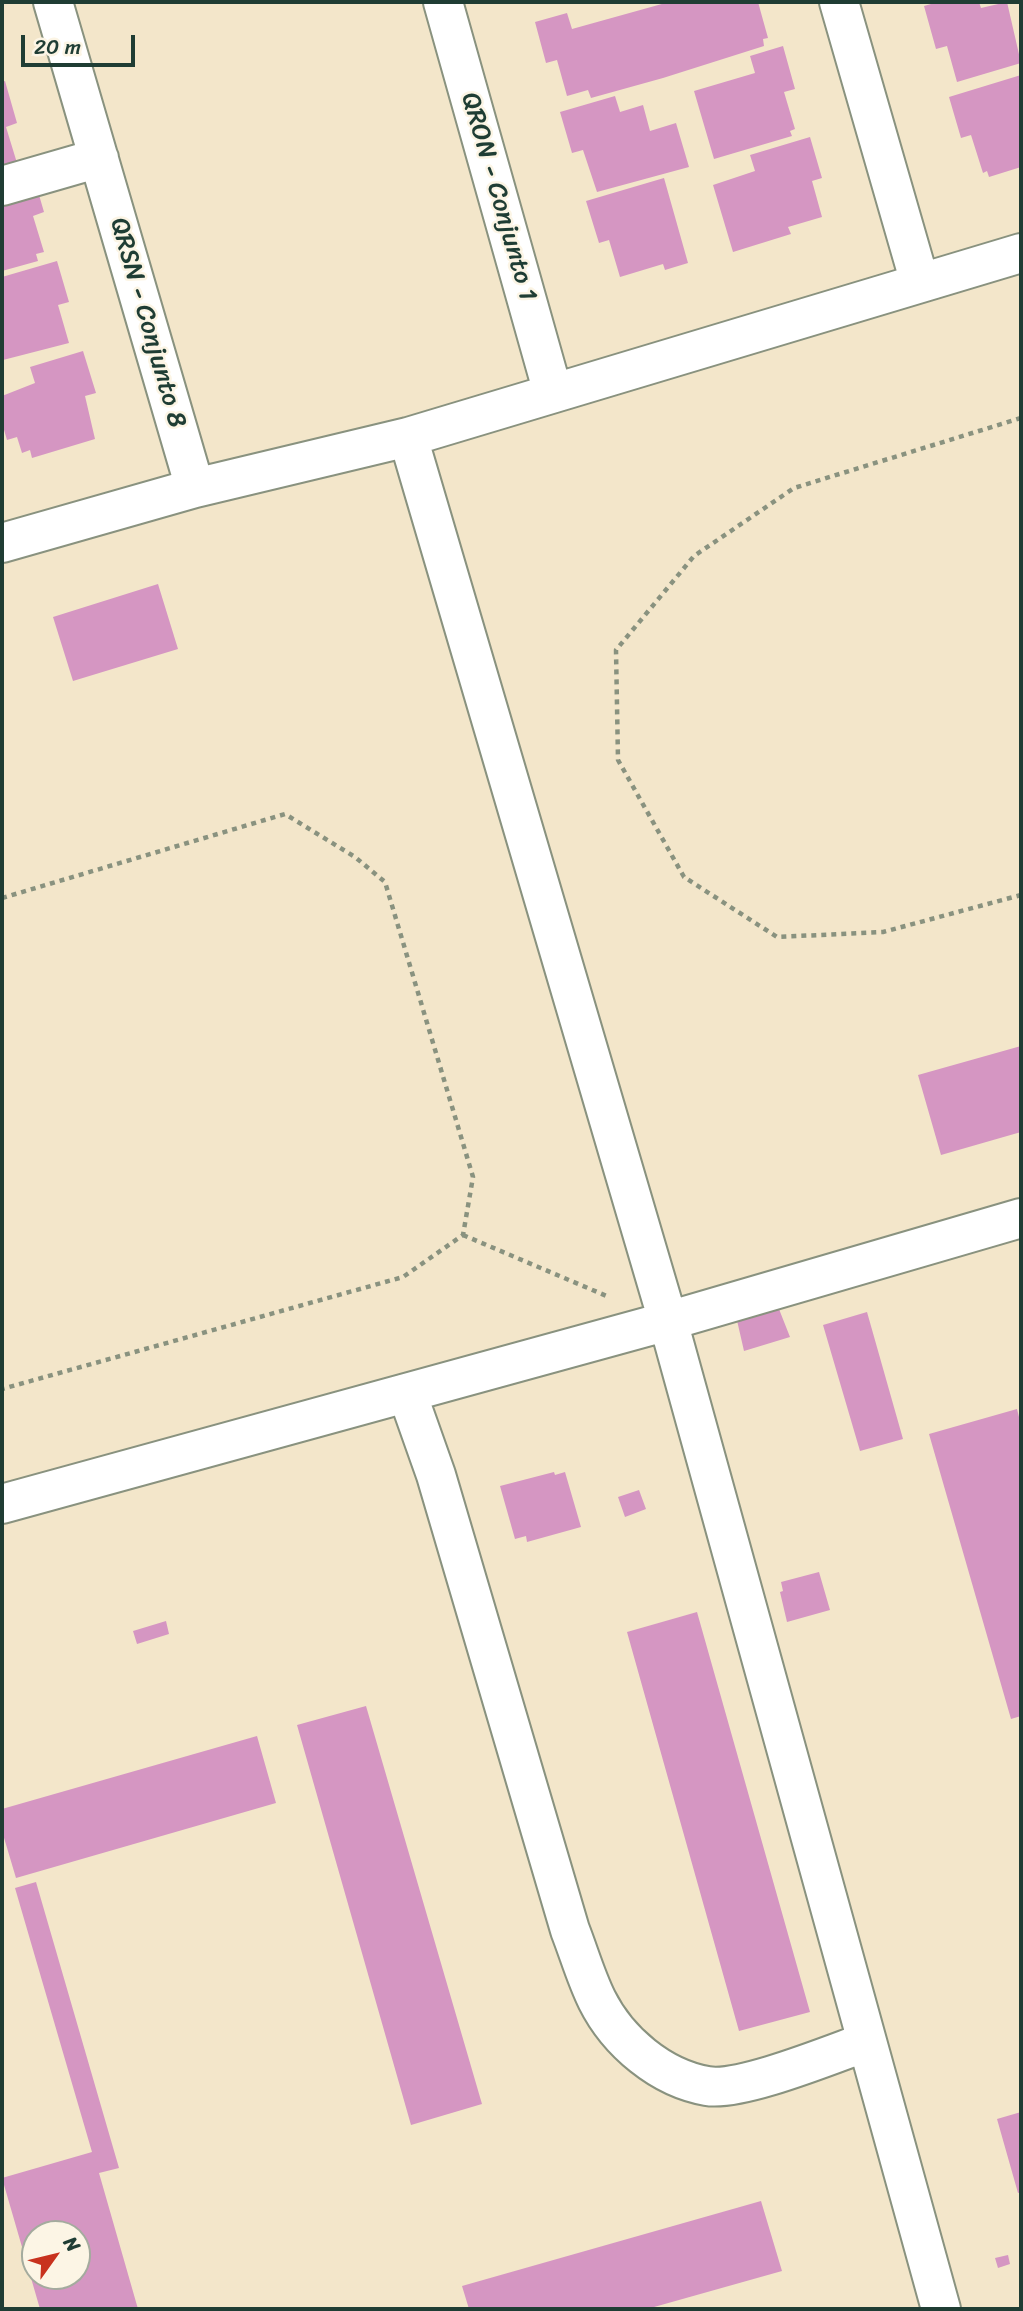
<!DOCTYPE html>
<style>
body{margin:0}
#map{position:relative;width:1023px;height:2311px;overflow:hidden;background:#f3e6ca;font-family:Sriracha,sans-serif}
canvas{display:block}
.frame{position:absolute;inset:0;border:4px solid #1f3d34;pointer-events:none}
.north{position:absolute;left:21px;top:2220px;width:70px;height:70px;box-sizing:border-box;background:#fcf5e5;border:2px solid #a4ab9e;border-radius:50%;rotate:56deg;font-size:19px;font-weight:700;line-height:28px;text-align:center;color:#1f3d34}
.north::after{content:'';display:block;margin:auto;width:24px;height:32px;background:#c8321e;clip-path:polygon(50% 0,100% 100%,50% 72%,0 100%)}
.scale{position:absolute;left:21px;top:35px;width:114px;height:32px;box-sizing:border-box;border:4px solid #1f3d34;border-top:0;padding-left:9px;font-size:21px;line-height:24px;white-space:nowrap;color:#1f3d34;-webkit-text-stroke:5px #fcf5e5;paint-order:stroke}
</style>
<div id="map">
<canvas width="1023" height="2311"></canvas>
<div class="frame"></div>
<div class="north">N</div>
<div class="scale">20 m</div>
</div>
<script>
const c = document.querySelector('canvas').getContext('2d');
c.lineJoin = 'round';
function fillPath(path, color) { c.fillStyle = color; c.fill(path, 'evenodd'); }
function strokePath(path, color, width, dash) { c.strokeStyle = color; c.lineWidth = width; c.lineCap = dash ? 'butt' : 'round'; c.setLineDash(dash || []); c.stroke(path); }
function write(font, color, halo, rows, align = 'center') {
  c.font = font + ' Sriracha,sans-serif'; c.lineWidth = 5; c.setLineDash([]); c.textBaseline = 'middle'; c.strokeStyle = halo; c.fillStyle = color; for (const [text, x, y, turn = 0] of rows) {
    c.save(); c.translate(x, y); c.rotate((+turn || 0) * Math.PI / 180); c.textAlign = isNaN(turn) ? turn : align; if (halo) c.strokeText(text, 0, 0); c.fillText(text, 0, 0); c.restore();
  }
}
fillPath(new Path2D(`
 M 669,2 L 758,2 L 768,38 L 763,39 L 764,46 L 663,78 L 591,98 L 588,90 L 567,96 L 557,60 L 546,63 L 535,22 L 567,13 L 572,29 Z
 M 938,2 L 979,2 L 981,8 L 1007,2 L 1021,63 L 957,82 L 947,46 L 936,49 L 924,6 Z
 M 783,46 L 795,89 L 784,92 L 795,129 L 790,131 L 792,136 L 714,159 L 694,91 L 755,73 L 750,56 Z
 M 1021,75 L 1021,167 L 989,177 L 987,171 L 983,173 L 971,135 L 961,138 L 949,97 Z
 M 5,81 L 17,123 L 6,127 L 17,163 L 2,174 L 2,82 Z
 M 615,96 L 620,112 L 643,105 L 650,131 L 676,123 L 689,167 L 597,192 L 583,150 L 572,153 L 560,112 Z
 M 810,137 L 822,178 L 812,181 L 822,217 L 788,227 L 791,234 L 733,252 L 713,185 L 755,171 L 750,155 Z
 M 32,171 L 44,212 L 33,216 L 44,252 L 36,254 L 38,261 L 2,271 L 2,197 Z
 M 664,178 L 688,263 L 665,270 L 663,264 L 620,277 L 609,240 L 599,243 L 586,201 Z
 M 57,261 L 69,302 L 58,305 L 69,343 L 3,360 L 2,277 Z
 M 83,351 L 96,393 L 85,396 L 95,439 L 32,458 L 30,450 L 22,453 L 17,437 L 7,440 L 2,423 L 2,396 L 35,383 L 30,367 Z
 M 158,584 L 178,649 L 73,681 L 53,617 Z
 M 1021,1046 L 1021,1132 L 941,1155 L 918,1075 Z
 M 777,1304 L 790,1337 L 744,1351 L 736,1316 Z
 M 867,1312 L 903,1439 L 860,1451 L 823,1325 Z
 M 1017,1409 L 1021,1425 L 1021,1716 L 1011,1719 L 929,1434 Z
 M 554,1472 L 555,1475 L 565,1472 L 581,1527 L 527,1542 L 526,1536 L 515,1539 L 500,1486 Z
 M 639,1490 L 646,1509 L 625,1517 L 618,1497 Z
 M 819,1572 L 830,1610 L 787,1622 L 780,1592 L 783,1591 L 781,1582 Z
 M 697,1612 L 810,2012 L 739,2031 L 627,1632 Z
 M 166,1621 L 169,1634 L 137,1644 L 133,1631 Z
 M 366,1706 L 482,2104 L 411,2125 L 297,1725 Z
 M 257,1736 L 276,1803 L 16,1878 L 2,1831 L 2,1809 Z
 M 36,1882 L 119,2168 L 99,2173 L 138,2309 L 40,2309 L 2,2178 L 92,2152 L 15,1888 ZM 35,2234 L 77,2234 L 77,2276 L 35,2276 Z
 M 1021,2112 L 1021,2192 L 1018,2193 L 997,2119 Z
 M 761,2201 L 782,2271 L 647,2309 L 469,2309 L 462,2286 Z
 M 1008,2255 L 1010,2264 L 998,2268 L 995,2258 Z`), '#d596c2');
const minor = new Path2D(`
 M 53,2 L 195,488
 M 443,2 L 553,393
 M 839,2 L 920,283
 M 2,186 L 99,158
 M 408,437 L 668,1321 L 941,2309
 M 2,543 L 195,488 L 408,437 L 1021,253
 M 407,1393 L 436,1475 L 570,1930 C 579,1953 586,1978 597,2000 C 618,2042 661,2078 707,2086 C 740,2092 832,2054 866,2042
 M 2,1504 L 668,1321 L 1021,1218`);
strokePath(minor, '#89927f', 42);
strokePath(new Path2D(`
 M 1021,418 L 794,488 L 694,556 L 616,650 L 618,760 L 684,877 L 777,937 L 883,932 L 1021,895
 M 2,898 L 285,814 L 355,857 L 385,882 L 473,1177 L 463,1235 L 403,1277 L 2,1389
 M 463,1235 L 609,1297`), '#89927f', 4.5, [5, 5]);
strokePath(minor, '#fff', 38);
write('26px', '#1f3d34', '#fcf5e5', [
 ["QRON - Conjunto 1",498,197,74],
 ["QRSN - Conjunto 8",147,323,74]
]);
</script>
